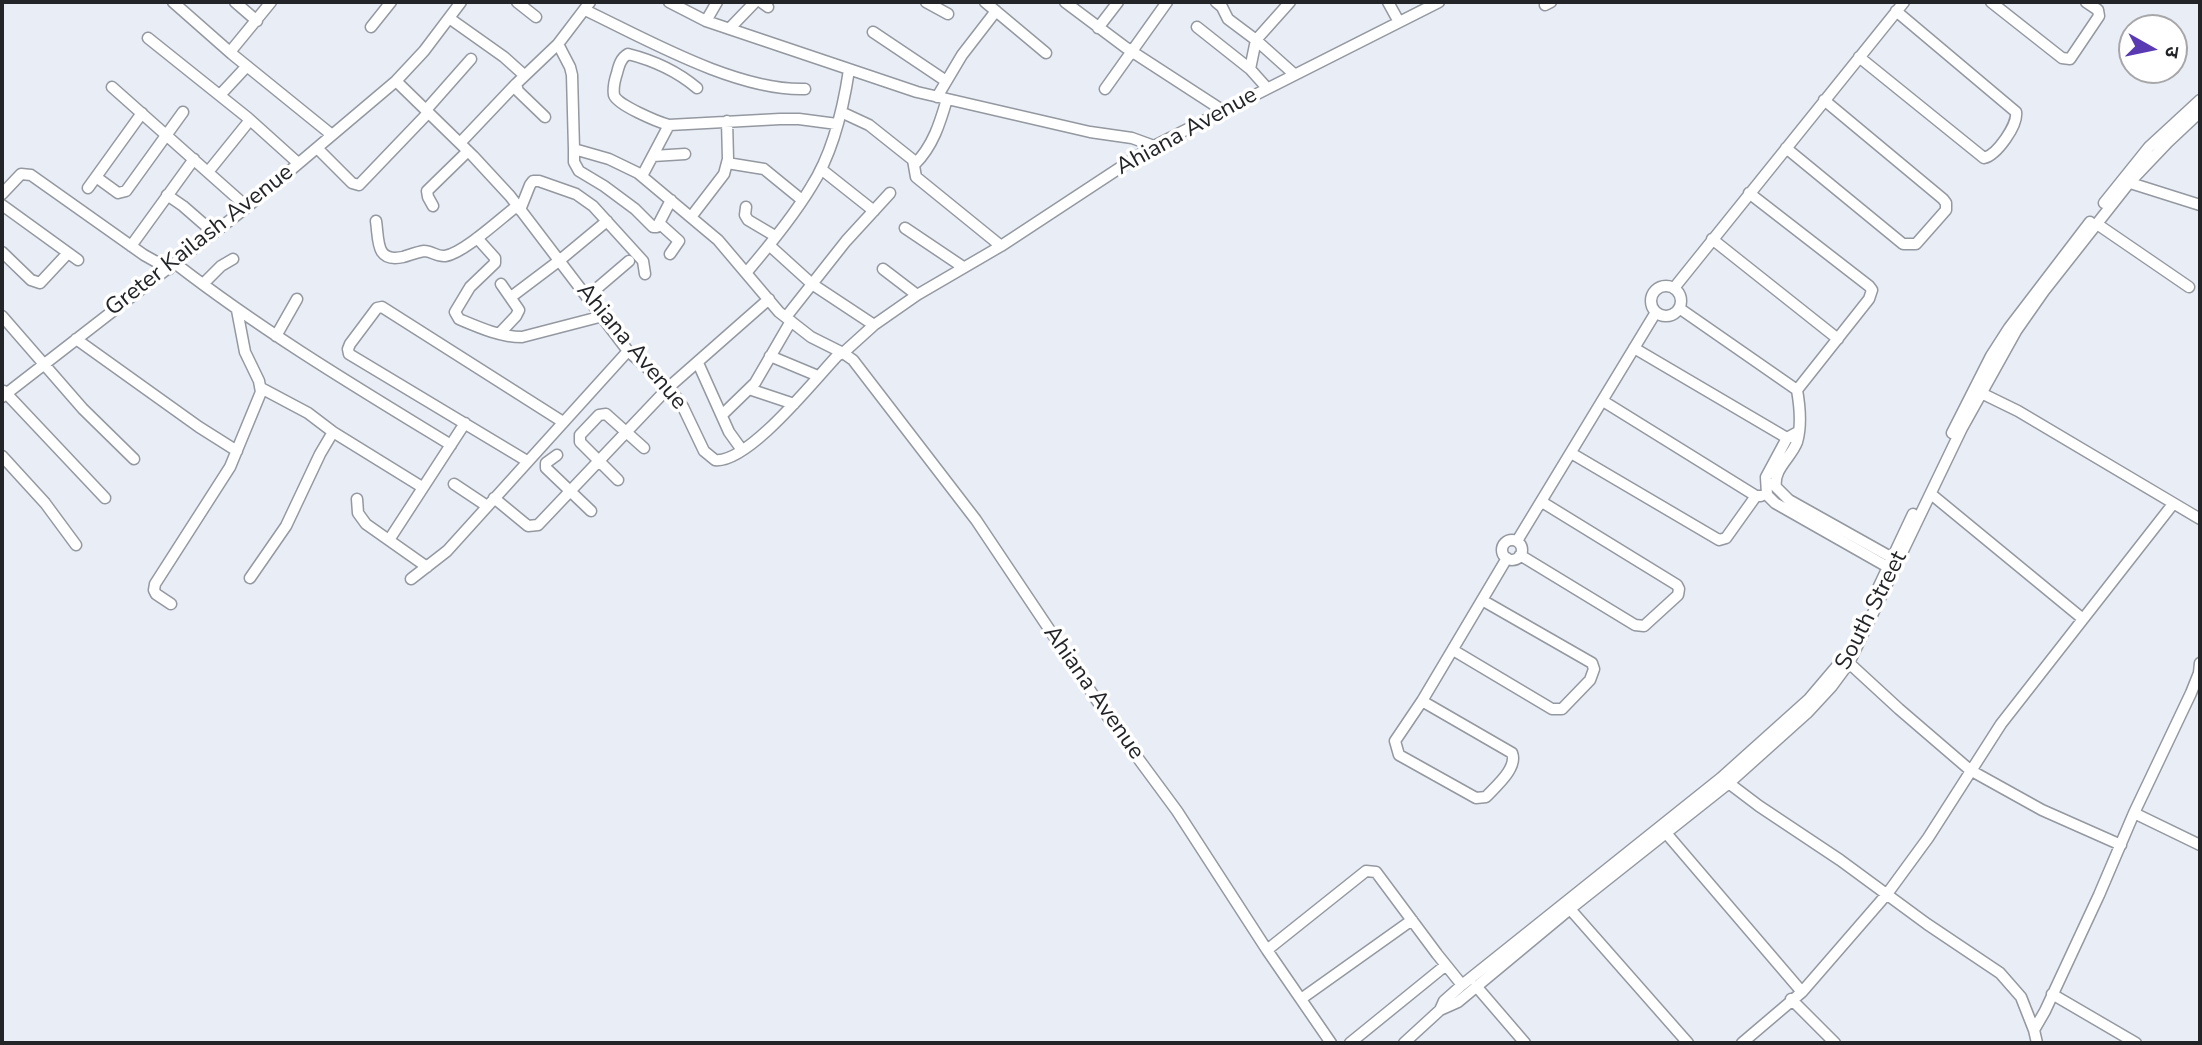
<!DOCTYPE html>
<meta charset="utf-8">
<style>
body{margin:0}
#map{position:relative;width:2202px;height:1045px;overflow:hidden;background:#e9edf6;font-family:"Nunito Sans","Noto Sans Devanagari",sans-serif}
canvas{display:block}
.frame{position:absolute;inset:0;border:4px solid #222427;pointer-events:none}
.north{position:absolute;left:2118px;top:14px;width:70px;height:70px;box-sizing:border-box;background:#fff;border:2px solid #a7a7a9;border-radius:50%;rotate:99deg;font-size:19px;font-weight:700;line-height:28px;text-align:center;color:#222427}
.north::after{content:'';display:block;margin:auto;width:24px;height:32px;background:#593ab2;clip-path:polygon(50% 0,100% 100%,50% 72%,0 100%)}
</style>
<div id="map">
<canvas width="2202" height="1045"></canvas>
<div class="frame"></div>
<div class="north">उ</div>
</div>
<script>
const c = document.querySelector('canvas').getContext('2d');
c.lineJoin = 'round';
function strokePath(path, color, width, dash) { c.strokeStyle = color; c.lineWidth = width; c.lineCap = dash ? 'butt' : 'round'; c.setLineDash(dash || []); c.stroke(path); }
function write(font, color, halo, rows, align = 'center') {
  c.font = font + ' "Nunito Sans",sans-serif'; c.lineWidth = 7; c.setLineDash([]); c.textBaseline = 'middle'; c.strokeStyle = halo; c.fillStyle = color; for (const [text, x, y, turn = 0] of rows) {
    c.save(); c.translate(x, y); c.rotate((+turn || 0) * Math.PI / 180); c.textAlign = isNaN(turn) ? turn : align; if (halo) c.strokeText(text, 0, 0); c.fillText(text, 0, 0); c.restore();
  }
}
const minor = new Path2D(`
 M 173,2 L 232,54 L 332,135
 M 235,2 L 257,21
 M 517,2 L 536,17
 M 590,2 L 558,44 L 570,67 L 572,75 L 574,149 L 609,159 L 638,173 L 718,240 L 779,312 L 811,337 L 843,353 L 874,325 L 917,295 L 1001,246 L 1150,148 L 1439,2
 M 669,2 L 706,21 L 917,92 L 1090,132 L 1132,138 L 1154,146
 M 761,2 L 768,7
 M 926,2 L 948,14
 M 985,2 L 1046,53
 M 1065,2 L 1125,47 L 1222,110
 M 1216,2 L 1222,7 L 1228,19 L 1256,40 L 1294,74
 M 1388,2 L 1399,22
 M 1991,2 L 2062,58 L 2070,59 L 2099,16 L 2098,10 L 2086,2
 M 1545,5 L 1551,2
 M 585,10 C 646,39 736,91 805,89
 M 449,18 L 504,57 L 524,75
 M 706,21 L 717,2
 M 371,27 L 391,2
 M 1197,27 L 1250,69 L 1267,88
 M 1098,28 L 1118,2
 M 729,29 L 755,2
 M 873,32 L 946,81
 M 148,38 L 248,118 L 298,163
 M 230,52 L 271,2
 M 1859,57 L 1984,158 C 1997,155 2018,125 2016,112 L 1896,11
 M 1250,69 L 1256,40 L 1290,2
 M 396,81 L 473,156 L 510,196 L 628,351 L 669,387 L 683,407 L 704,451 L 715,460 C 748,464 815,379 838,355 L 843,353 L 853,360 L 976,520 L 1112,723 L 1177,811 L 1267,950 L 1331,1043
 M 112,87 L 247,207
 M 697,88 C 678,72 652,60 628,54 C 621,58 619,65 617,73 C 615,79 613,89 614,95 C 617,105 658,122 669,125 L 780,119 L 799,119 L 837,124
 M 1105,89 L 1167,2
 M 220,95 L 247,66
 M 937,97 L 962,55 L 996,11
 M 426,110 L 471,59
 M 841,112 L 869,125 L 913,160 L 916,177 L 1001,246
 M 545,117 L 518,91 L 516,84 L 558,44
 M 460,143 L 516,84
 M 317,148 L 352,183 L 359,185 L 428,113
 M 1786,148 L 1903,244 L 1916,244 L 1946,210 L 1946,203 L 1943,199 L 1824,100
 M 574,149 L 574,162 L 579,171 L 604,186 L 635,209 L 653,227 L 657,227 L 671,200
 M 653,156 L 685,154
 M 727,163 L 764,169 L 802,200
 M 915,164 C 933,146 940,123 947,99
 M 821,169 L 874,211
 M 208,172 L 250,120
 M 642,176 L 669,125
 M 96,177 L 118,193 L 126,191 L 183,112
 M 2124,181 L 2200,205
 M 88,188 L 142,113
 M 2,194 L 21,174 L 31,175 L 144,255 L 169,269
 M 167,195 L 183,206 L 214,233
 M 2104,203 L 2149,147 L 2200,100
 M 2,205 L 78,260
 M 433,206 L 428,197 L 427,191 L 468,151
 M 746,207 L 745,215 L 748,220 L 775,236
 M 520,210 L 530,185 L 533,181 L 539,181 L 576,194 L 593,206 L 643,261 L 645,274
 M 691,217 L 724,174 L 728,159 L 727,121
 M 376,221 C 379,240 375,263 403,257 C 410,255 417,252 424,251 C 432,251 437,257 445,256 C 464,253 501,218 517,206
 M 659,223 L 679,241 L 670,254
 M 2097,224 L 2189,287
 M 905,228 L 963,267
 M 477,238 L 495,258 L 495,263 L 470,287 L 455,312 L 459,319 C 478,327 500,337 522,337 L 603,316
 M 1712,239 L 1838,339
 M 769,245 L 812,284 L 874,325
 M 131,246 L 194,159
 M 2,252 L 31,280 L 40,283 L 68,253
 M 176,264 C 264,332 356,387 451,445
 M 883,269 L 917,295
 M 746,273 C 769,246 793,217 811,187 C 833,153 843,110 849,70
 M 203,284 L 221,266 L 233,259
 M1651 301a15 15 0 1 1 30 0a15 15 0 1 1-30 0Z
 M 1674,288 L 1904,2
 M 588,296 L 629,261
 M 511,297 L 560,260 L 607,221
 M 1679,308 L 1797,390 L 1869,299 L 1872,290 L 1869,286 L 1749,193
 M 2,316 L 83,409 L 134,459
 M 786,317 L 846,241 L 890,193
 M 500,333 L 516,316 L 519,310 L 501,284
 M 276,336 L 297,299
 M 76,339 L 199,427 L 237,451
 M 1634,348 L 1787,438
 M 770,356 L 818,376
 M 698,363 L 729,432 L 742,450
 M 261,388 L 308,413 L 333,432 L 422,487
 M 749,389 L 794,404
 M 1797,390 C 1800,407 1802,425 1797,442 C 1791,458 1773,469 1776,487 L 1789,500 L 1896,560
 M 1975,390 L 2018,411 L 2200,519
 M 4,391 L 105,498
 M 2,397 L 247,207 L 396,81 L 424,51 L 461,2
 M 1603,401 L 1756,496 L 1761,496
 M 722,415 L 755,383 L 791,321
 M 1798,432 L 1787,438 L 1766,477 L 1767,495 L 1775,503 L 1893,570
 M 1952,433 L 1991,356 L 2009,328 L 2090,222
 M 1571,453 L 1719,540 L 1726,538 L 1756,496
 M 557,455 L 546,463 L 546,468 L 591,511
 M 2,456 L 45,503 L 76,545
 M 527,461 L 349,354 L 348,349 L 350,344 L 377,308 L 382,307 L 563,422
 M 618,480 L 580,442 L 580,435 L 599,415 L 606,414 L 644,448
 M 454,484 L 487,506
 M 1931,494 L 2083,619
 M 494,498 L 528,526 L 538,525 L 669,387 L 769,299
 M 357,499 L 358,513 L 366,524 L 427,567
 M 389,540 L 465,423
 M1502 550a10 10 0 1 1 20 0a10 10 0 1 1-20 0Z
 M 1517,541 L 1656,312
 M 1520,555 L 1635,625 L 1644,626 L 1678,595 L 1679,589 L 1677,585 L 1542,502
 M 250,578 L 286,526 L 320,454 L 333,432
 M 411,579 L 447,551 L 628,351
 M 1872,601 L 1913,514
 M 171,604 L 156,594 L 154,590 L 155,584 L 230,467 L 261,392 L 259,381 L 245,352 L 237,310
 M 1453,650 L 1552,709 L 1562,709 L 1590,680 L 1594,669 L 1592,663 L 1482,600
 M 1849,663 L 1899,709 L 1970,770 L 2042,810 L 2121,845
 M 1422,701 L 1512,753 C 1518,768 1496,786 1486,797 L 1476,798 L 1399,755 L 1395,741 L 1422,701 L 1507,558
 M 1726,781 L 1759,806 L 1840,860 L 1927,924 L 2000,973 L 2021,997 L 2034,1030 L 2037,1043
 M 2134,813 L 2200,845
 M 1666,833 L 1802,992
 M 1570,909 L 1688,1043
 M 1267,950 L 1366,871 L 1376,872 L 1437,954 L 1462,985
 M 1476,986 L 1525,1043
 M 2052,994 L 2136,1043
 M 1301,999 L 1412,920
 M 1791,999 L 1835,1043
 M 1440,1010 L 1444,1001 L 1462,985 L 1721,778 L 1809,699 L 1843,659
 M 2034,1030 L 2045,1011 L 2099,895 L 2134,813 L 2191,693 L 2199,673 L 2200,663
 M 1350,1043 L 1446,965
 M 1404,1043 L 1440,1010 L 1458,1002 L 1570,909 L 1729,783 L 1807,713 L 1832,686 L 1849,663 L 1962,428 L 2016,331 L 2044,291 L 2129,183 L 2168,142 L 2200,112
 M 1742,1043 L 1802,992 L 1887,894 L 1928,838 L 2001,724 L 2173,504`);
strokePath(minor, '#9498a0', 13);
strokePath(minor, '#fff', 10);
write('23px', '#222427', '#fff', [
 ["Ahiana Avenue",1187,132,-29],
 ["Greter Kailash Avenue",200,241,-38],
 ["Ahiana Avenue",631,347,50],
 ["South Street",1872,611,-63],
 ["Ahiana Avenue",1093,693,55]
]);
</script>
